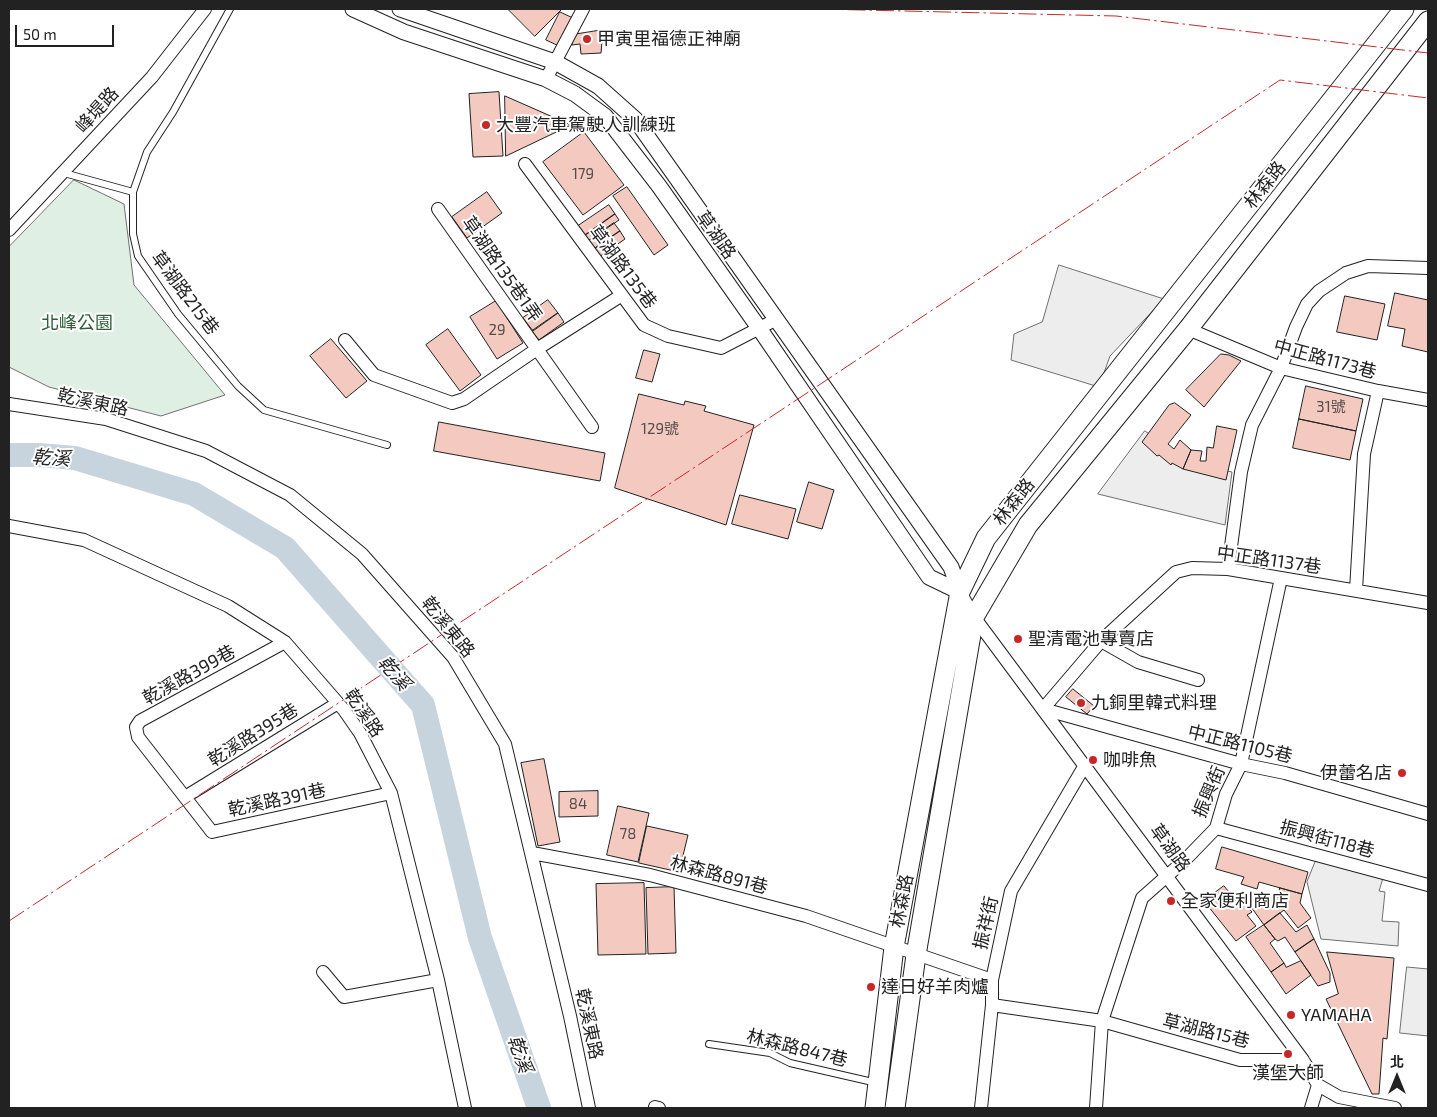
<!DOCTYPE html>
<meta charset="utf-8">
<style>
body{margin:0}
#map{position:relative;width:1437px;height:1117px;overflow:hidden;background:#fff;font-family:"Exo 2","Noto Sans TC",sans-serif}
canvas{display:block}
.frame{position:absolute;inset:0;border:10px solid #222;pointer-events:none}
.north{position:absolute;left:1372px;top:1052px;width:50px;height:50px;-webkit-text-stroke:4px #fff;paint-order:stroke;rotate:0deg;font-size:14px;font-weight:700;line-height:20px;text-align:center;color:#222}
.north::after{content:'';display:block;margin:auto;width:18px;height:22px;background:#222;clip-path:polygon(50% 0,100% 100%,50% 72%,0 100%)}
.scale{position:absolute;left:15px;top:25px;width:99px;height:22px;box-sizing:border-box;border:2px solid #222;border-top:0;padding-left:6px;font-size:15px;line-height:18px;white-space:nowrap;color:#222;-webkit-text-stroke:4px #fff;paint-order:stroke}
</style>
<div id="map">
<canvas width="1437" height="1117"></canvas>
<div class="frame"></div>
<div class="north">北</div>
<div class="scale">50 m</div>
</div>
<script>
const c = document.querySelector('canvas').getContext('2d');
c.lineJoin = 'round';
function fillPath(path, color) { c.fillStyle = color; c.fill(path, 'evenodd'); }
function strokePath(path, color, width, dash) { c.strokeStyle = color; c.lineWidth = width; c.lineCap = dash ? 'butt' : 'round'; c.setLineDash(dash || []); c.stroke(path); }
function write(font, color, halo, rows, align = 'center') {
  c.font = font + ' "Exo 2","Noto Sans TC",sans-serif'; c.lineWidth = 4; c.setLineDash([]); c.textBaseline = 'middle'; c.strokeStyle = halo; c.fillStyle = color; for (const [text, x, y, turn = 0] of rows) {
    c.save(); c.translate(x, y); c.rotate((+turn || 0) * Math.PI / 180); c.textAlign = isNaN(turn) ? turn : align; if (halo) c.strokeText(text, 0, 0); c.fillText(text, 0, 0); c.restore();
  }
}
const green = new Path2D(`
 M 74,180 L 124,204 L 134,285 L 225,395 L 161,416 L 49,387 L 9,367 L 9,247 Z`);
fillPath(green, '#e0efe3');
strokePath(green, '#6f6f6f', 1);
const parking = new Path2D(`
 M 1059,265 L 1164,299 L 1110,356 L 1099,387 L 1011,360 L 1014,334 L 1042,322 Z
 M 1145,431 L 1191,463 L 1232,472 L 1225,525 L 1098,494 Z
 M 1317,858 L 1384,875 L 1379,891 L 1385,892 L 1382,921 L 1399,922 L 1398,946 L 1321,939 L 1307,882 Z
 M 1407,967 L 1428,969 L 1428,1036 L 1400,1033 Z`);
fillPath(parking, '#ededed');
strokePath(parking, '#6f6f6f', 1);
strokePath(new Path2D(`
 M 9,455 L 38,455 L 75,458 L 194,494 L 285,548 L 423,705 L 480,938 L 539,1108`), '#c7d3dd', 24);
const building = new Path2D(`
 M 508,9 L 562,9 L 535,36 Z
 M 560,12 L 573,18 L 559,46 L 546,40 Z
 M 603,30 L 601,53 L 581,54 L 580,44 L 572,45 L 572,35 Z
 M 499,92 L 503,156 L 473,157 L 469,94 Z
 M 505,96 L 571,125 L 506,156 Z
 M 584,132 L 624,185 L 583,215 L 543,162 Z
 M 627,187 L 668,245 L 654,255 L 613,196 Z
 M 487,192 L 502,213 L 467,238 L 452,217 Z
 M 609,205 L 615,214 L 584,236 L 578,226 Z
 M 615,214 L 619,220 L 588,241 L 584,236 Z
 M 614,223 L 620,231 L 594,249 L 588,241 Z
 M 620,231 L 625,239 L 599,257 L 594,249 Z
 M 1395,293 L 1428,300 L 1428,352 L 1402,346 L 1405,329 L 1388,326 Z
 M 1345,296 L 1385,304 L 1377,340 L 1337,332 Z
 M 548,300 L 558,313 L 533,331 L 523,318 Z
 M 496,301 L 523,343 L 497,359 L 470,317 Z
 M 558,313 L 564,322 L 539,340 L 532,331 Z
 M 448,329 L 481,375 L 460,391 L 426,345 Z
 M 331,339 L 367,381 L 346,398 L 310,356 Z
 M 644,350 L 660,354 L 652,382 L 636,378 Z
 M 1221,354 L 1229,355 L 1241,361 L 1204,407 L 1186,390 Z
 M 1306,386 L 1363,399 L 1356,431 L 1299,419 Z
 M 639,394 L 684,405 L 685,401 L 706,406 L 704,411 L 754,425 L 726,525 L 615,488 Z
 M 1175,403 L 1191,415 L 1168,444 L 1174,449 L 1180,440 L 1191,450 L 1183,469 L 1172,463 L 1171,465 L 1159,455 L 1157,456 L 1142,442 L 1169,405 Z
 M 1299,419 L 1356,431 L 1350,460 L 1293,448 Z
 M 439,422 L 605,453 L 600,481 L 434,451 Z
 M 1217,426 L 1237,430 L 1226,480 L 1183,469 L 1191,450 L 1202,451 L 1200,461 L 1206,461 L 1207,447 L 1213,448 Z
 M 809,482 L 834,490 L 822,529 L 797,522 Z
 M 740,495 L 796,509 L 788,539 L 732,524 Z
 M 1073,689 L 1094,706 L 1087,714 L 1066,697 Z
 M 544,759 L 560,842 L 538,846 L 521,763 Z
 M 598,791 L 598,816 L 559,817 L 559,792 Z
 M 618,806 L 649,813 L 638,862 L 607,855 Z
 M 647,826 L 688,835 L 679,872 L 639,863 Z
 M 1222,847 L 1308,872 L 1302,894 L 1259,882 L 1257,889 L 1241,884 L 1244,877 L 1216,869 Z
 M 644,883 L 646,954 L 598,955 L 596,884 Z
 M 1224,886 L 1238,903 L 1242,900 L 1252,912 L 1247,915 L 1256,926 L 1236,941 L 1204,901 Z
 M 674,887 L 676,953 L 648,954 L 646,888 Z
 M 1280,888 L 1302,894 L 1300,903 L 1311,918 L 1298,928 L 1284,910 L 1264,925 L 1249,904 L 1267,893 L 1278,897 Z
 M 1280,913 L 1296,932 L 1307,925 L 1314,939 L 1295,952 L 1285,937 L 1278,941 L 1275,939 L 1264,925 Z
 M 1264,925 L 1275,939 L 1270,943 L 1284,963 L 1271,972 L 1246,937 Z
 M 1314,939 L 1330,973 L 1330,982 L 1318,986 L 1295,952 Z
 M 1327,952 L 1394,958 L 1387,1039 L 1383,1038 L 1379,1094 L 1372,1094 L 1326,999 L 1338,994 Z
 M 1301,961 L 1311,975 L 1286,994 L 1271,972 L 1284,963 L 1286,967 Z`);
fillPath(building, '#f3c9c0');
strokePath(building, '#222', 1);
const service = new Path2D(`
 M 230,9 L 173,112 L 147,152 L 133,192 L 133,234 L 138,256 L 178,314 L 238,386 L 264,410 L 387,445
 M 64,173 L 133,192
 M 709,1044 L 770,1053 L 790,1063 L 877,1083`);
const minor = new Path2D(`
 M 546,79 L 583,9
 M 525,164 L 644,325 L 668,336 L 721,348 L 775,320
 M 438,209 L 592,427
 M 9,230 L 152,77 L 205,9
 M 1188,329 L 1281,368 L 1378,391 L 1428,400
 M 345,340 L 374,375 L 452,403 L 464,399 L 537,349 L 622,295
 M 9,404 L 106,419 L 206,451 L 290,495 L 362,554 L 453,657 L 505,744 L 570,1016 L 589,1108
 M 9,526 L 84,540 L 228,606 L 285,642 L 344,710 L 360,733 L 391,793 L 438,980 L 465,1108
 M 1228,569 L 1241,472 L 1252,425 L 1281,368 L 1296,327 L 1307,304 L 1319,291 L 1346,273 L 1368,266 L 1428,268
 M 1356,590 L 1364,454 L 1378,391
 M 960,592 L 974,617 L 1303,1060 L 1318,1085 L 1339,1097 L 1395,1108
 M 1428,603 L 1228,569 L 1192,568 L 1176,572 L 1101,641 L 1043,709 L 1241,764 L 1285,773 L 1428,814
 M 1101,641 L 1138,662 L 1198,680
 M 285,642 L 140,721 L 136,727 L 138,737 L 212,832 L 391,793
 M 185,797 L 338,703
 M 1216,828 L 1428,885
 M 532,853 L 650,875 L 806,916 L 992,980
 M 323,972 L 344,997 L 438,980
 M 992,1005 L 1102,1021 L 1240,1060 L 1303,1060
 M 655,1107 L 659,1108
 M 981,1108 L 992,1005 L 992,980 L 1011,891 L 1085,765
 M 1096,1108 L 1102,1021 L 1142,898 L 1185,860 L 1216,828 L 1226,794 L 1241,764 L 1281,578
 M 1311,1108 L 1318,1085`);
const tertiary = new Path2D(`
 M 353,9 L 404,32 L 546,79 L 575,94 L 605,116 L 659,186 L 759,328 L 929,577 L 960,592
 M 400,9 L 555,62 L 598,86 L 635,119 L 951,567 L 960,592`);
const primary = new Path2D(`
 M 875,1108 L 894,947 L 960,592 L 986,538 L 1404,9
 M 895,1108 L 916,955 L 974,617 L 1028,525 L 1188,329 L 1428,21`);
strokePath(service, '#222', 8);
strokePath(minor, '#222', 14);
strokePath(tertiary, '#222', 17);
strokePath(primary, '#222', 21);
strokePath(service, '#fff', 6);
strokePath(minor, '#fff', 12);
strokePath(tertiary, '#fff', 15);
strokePath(primary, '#fff', 19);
strokePath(new Path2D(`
 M 819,9 L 1116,16 L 1428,53
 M 9,921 L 1280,80 L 1428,98`), '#c62828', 1, [18, 4, 2.5, 4]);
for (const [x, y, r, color] of [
 [587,39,5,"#c62828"],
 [486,125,5,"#c62828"],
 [1018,639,5,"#c62828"],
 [1081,703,5,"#c62828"],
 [1093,760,5,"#c62828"],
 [1402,773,5,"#c62828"],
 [1171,901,5,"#c62828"],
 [871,987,5,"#c62828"],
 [1291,1015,5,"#c62828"],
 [1288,1054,5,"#c62828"]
]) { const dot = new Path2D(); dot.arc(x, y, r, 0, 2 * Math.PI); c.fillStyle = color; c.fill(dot); strokePath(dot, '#fff', 2); }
write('15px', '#564c4a', null, [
 ["179",583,174],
 ["29",497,330],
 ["31號",1331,407],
 ["129號",660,429],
 ["84",578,804],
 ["78",628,834]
]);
write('18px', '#222', '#fff', [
 ["甲寅里福德正神廟",597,39],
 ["大豐汽車駕駛人訓練班",496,125],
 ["聖清電池專賣店",1028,639],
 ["九銅里韓式料理",1091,703],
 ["咖啡魚",1103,760],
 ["伊蕾名店",1392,773,"right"],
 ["全家便利商店",1181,901],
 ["達日好羊肉爐",881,987],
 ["YAMAHA",1301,1015],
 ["漢堡大師",1288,1073,"center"]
], 'left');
write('18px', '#222', '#fff', [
 ["峰堤路",97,110,-48],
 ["林森路",1265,185,-52],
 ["草湖路",716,235,55],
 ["草湖路135巷",623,267,53],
 ["草湖路135巷1弄",502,269,55],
 ["草湖路215巷",185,293,53],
 ["中正路1173巷",1325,359,15],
 ["乾溪東路",93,402,12],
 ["林森路",1014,502,-52],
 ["中正路1137巷",1269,560,8],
 ["乾溪東路",448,627,51],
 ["乾溪路399巷",189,675,-29],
 ["乾溪路",364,713,56],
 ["乾溪路395巷",253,735,-32],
 ["中正路1105巷",1240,744,14],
 ["振興街",1209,792,-67],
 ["乾溪路391巷",277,800,-12],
 ["振興街118巷",1327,839,15],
 ["草湖路",1170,848,54],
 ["林森路891巷",719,875,15],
 ["林森路",902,901,-79],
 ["振祥街",986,923,-77],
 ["乾溪東路",589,1024,78],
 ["草湖路15巷",1206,1031,14],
 ["林森路847巷",797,1048,14]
]);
write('18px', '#2f5e38', '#fff', [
 ["北峰公園",77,323]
]);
write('italic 19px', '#222', '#fff', [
 ["乾溪",51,458,4],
 ["乾溪",394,673,49],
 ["乾溪",520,1054,71]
]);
</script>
